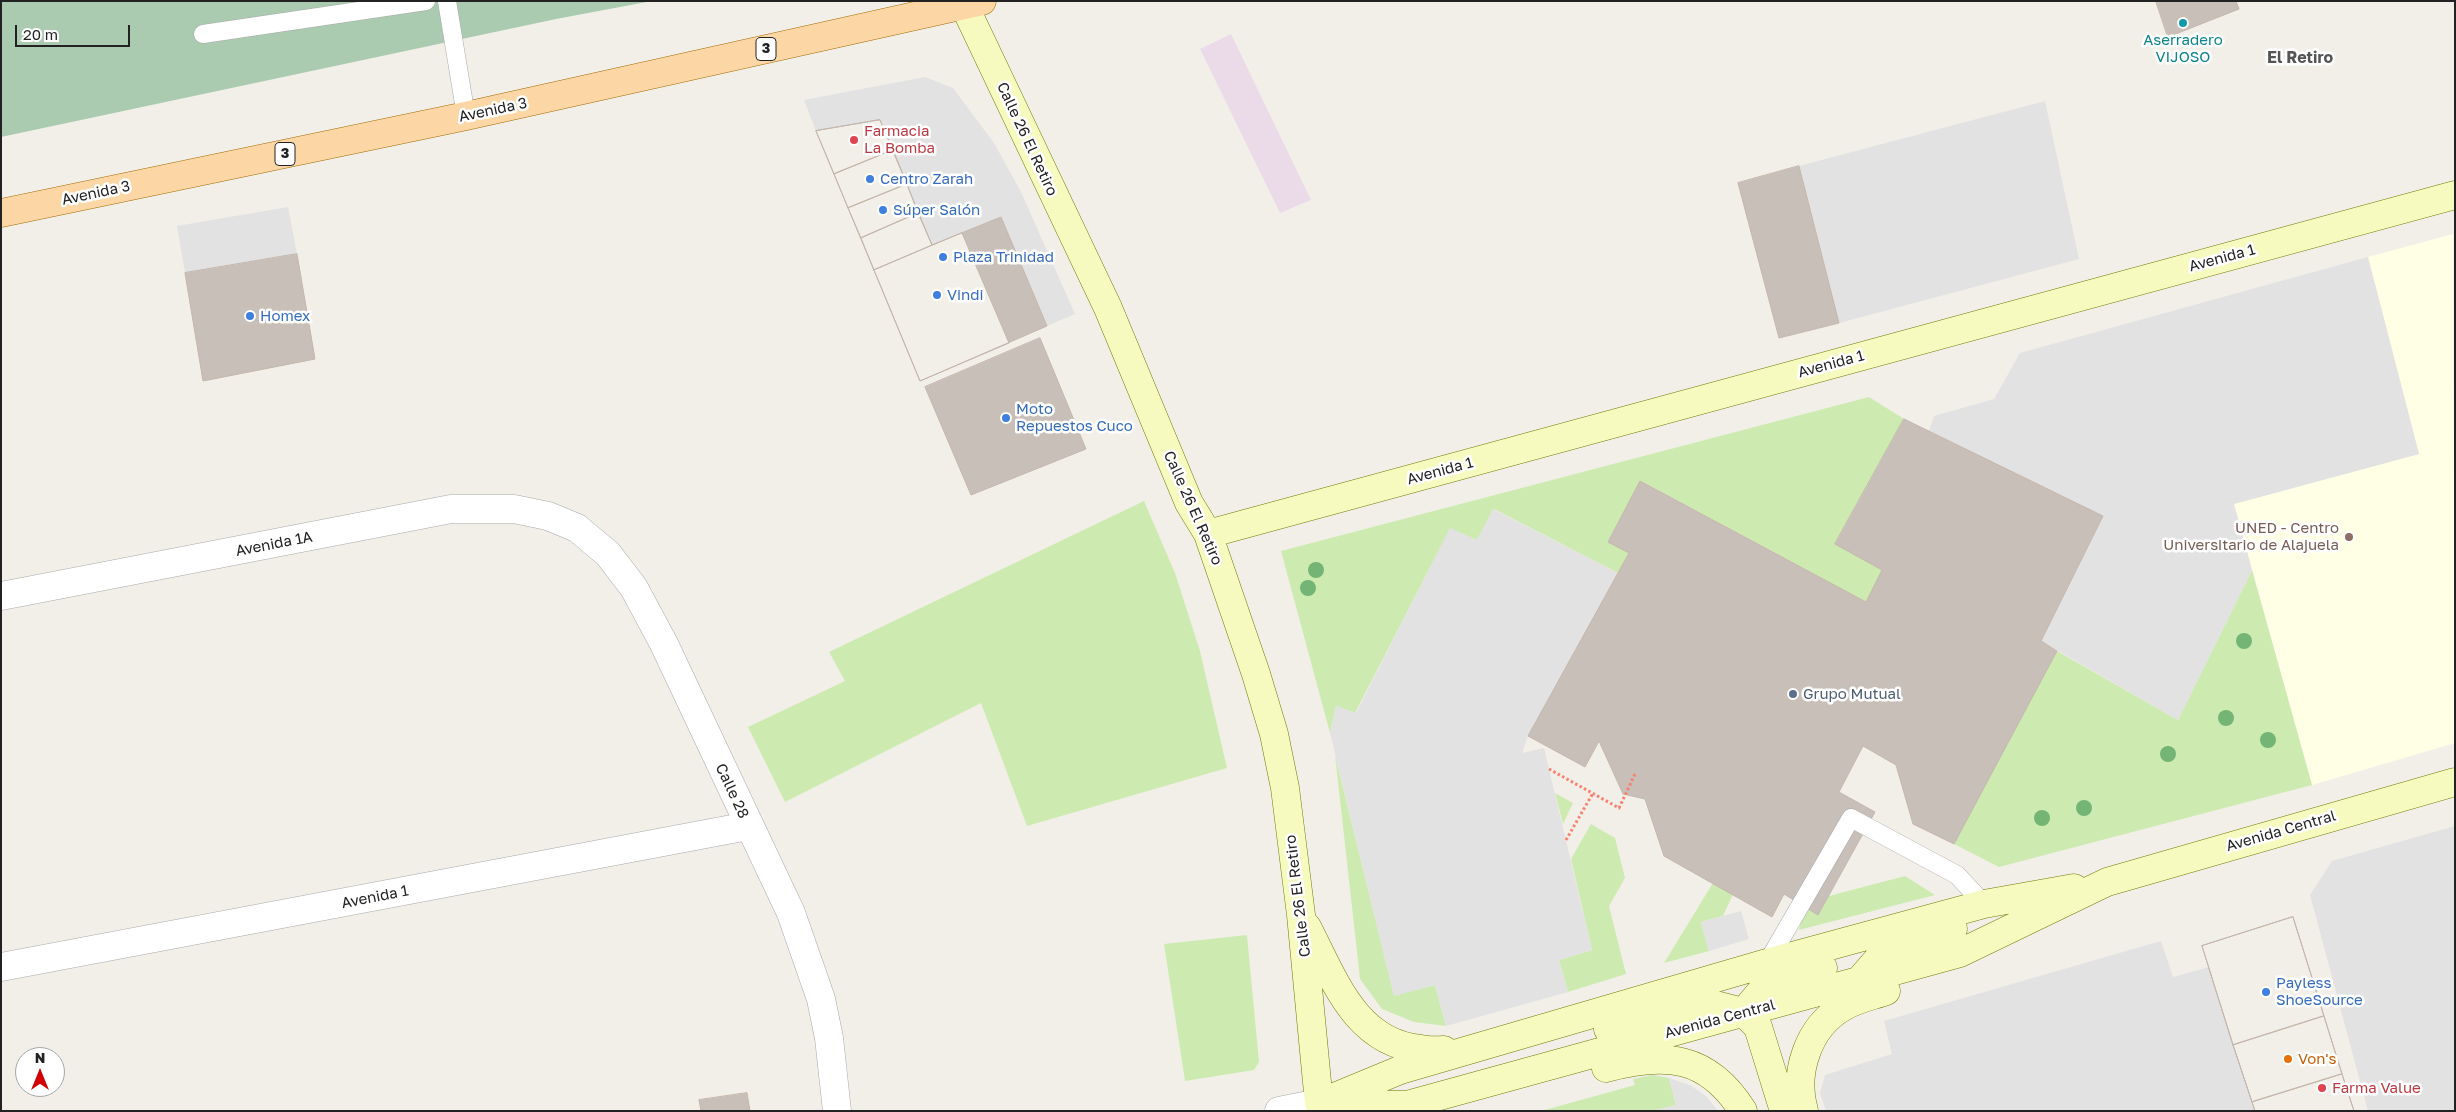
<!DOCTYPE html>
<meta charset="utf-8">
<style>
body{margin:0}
#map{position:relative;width:2456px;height:1112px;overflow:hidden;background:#f2efe9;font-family:"Golos Text",sans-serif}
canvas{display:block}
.frame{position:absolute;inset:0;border:2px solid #222;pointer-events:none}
.north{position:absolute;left:15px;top:1047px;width:50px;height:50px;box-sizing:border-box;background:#fff;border:1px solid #a7a7a7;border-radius:50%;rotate:0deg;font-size:14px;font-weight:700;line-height:20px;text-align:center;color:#222}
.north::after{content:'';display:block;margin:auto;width:18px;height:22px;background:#d40000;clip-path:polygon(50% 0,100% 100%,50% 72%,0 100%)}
.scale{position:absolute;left:15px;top:25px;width:115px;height:22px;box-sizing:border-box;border:2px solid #222;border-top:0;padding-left:6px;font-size:15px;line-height:18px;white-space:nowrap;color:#222;-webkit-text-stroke:4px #fff;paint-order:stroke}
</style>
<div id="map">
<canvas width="2456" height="1112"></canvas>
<div class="frame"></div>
<div class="north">N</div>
<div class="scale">20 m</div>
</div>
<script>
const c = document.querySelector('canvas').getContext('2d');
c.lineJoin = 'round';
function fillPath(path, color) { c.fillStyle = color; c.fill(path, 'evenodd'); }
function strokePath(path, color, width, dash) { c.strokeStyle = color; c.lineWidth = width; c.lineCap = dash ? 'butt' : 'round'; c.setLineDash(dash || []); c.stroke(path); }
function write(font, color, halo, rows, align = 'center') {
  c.font = font + ' "Golos Text",sans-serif'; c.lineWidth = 5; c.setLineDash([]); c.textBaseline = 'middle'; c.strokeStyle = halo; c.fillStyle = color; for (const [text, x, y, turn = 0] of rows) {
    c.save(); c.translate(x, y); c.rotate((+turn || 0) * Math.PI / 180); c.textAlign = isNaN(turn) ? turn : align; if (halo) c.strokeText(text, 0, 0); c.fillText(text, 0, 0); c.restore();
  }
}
fillPath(new Path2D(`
 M 1231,34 L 1311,200 L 1280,213 L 1200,49 Z`), '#ebdbe8');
fillPath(new Path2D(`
 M 2453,234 L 2455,743 L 2312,785 L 2234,504 L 2419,454 L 2368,257 Z`), '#ffffe5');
fillPath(new Path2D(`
 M 1869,397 L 1904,419 L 1835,543 L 1882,570 L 1866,602 L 1641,481 L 1608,541 L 1629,553 L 1618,573 L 1494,509 L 1477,540 L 1450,529 L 1355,713 L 1336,706 L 1330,733 L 1281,551 Z
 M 1144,501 L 1175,573 L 1200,651 L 1227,768 L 1027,826 L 981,703 L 785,802 L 748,727 L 845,681 L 829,652 Z
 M 2252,570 L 2312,785 L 1999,867 L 1954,844 L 2057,651 L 2178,720 Z
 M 1335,755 L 1394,995 L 1435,985 L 1446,1026 L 1414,1022 L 1382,1009 L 1360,979 Z
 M 1555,793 L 1573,803 L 1563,824 Z
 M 1591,824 L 1615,838 L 1625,878 L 1609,906 L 1626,974 L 1568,992 L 1559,960 L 1592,950 L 1571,859 Z
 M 1905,876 L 1935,895 L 1799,930 L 1805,906 L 1818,915 L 1829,896 Z
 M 1713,883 L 1733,894 L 1723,916 L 1701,922 L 1709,951 L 1664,963 Z
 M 1247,935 L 1259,1062 L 1254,1070 L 1185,1081 L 1164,944 Z
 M 1653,1075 L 1669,1078 L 1676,1105 L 1652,1111 L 1541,1111 L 1635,1085 L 1633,1079 Z`), '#cdebb0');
fillPath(new Path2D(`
 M 1,1 L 652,1 L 556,19 L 1,137 Z`), '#aacbaf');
fillPath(new Path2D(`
 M 925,77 L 953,88 L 994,143 L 1021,192 L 1075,314 L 1047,326 L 1001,217 L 932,245 L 880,120 L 816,131 L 804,100 Z
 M 2045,101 L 2079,259 L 1839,323 L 1799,166 Z
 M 288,207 L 297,254 L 185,273 L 177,226 Z
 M 2368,257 L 2419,454 L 2234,504 L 2252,570 L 2178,720 L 2041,641 L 2103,516 L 1929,431 L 1934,416 L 1994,399 L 2020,353 Z
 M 1493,509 L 1618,573 L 1528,736 L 1522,753 L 1544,748 L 1592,950 L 1559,960 L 1568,992 L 1446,1026 L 1435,985 L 1394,996 L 1330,733 L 1336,706 L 1356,713 L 1450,528 L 1477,540 Z
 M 2455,826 L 2455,1111 L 2368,1111 L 2310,895 L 2332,861 Z
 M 1741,911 L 1749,939 L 1709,951 L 1701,922 Z
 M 2161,941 L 2173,977 L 2209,967 L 2255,1111 L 1826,1111 L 1820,1093 L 1825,1075 L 1892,1054 L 1884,1021 Z
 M 1669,1078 L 1690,1085 L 1706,1096 L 1718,1111 L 1652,1111 L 1676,1105 Z`), '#e2e2e2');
const building = new Path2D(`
 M 2156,1 L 2236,1 L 2239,9 L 2168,37 Z
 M 880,120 L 932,245 L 1001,217 L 1047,326 L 920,381 L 816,131 Z
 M 880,120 L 893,150 L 834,174 L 816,131 Z
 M 893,150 L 907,184 L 848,208 L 834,174 Z
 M 1799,166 L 1839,323 L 1779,338 L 1738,183 Z
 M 907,184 L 918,213 L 861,238 L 848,208 Z
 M 918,213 L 932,245 L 874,270 L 861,238 Z
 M 962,233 L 1009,343 L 920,381 L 874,270 Z
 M 297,254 L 315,359 L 203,381 L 185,273 Z
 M 1040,338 L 1086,449 L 971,495 L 925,387 Z
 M 1904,419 L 2103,516 L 2041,641 L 2057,651 L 1954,844 L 1913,824 L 1896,765 L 1863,746 L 1839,792 L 1875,812 L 1818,915 L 1784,894 L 1772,917 L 1664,856 L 1645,799 L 1623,794 L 1599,741 L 1585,767 L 1528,736 L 1629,553 L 1608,542 L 1640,481 L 1866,602 L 1882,570 L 1835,544 Z
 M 2293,917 L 2324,1016 L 2233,1045 L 2202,946 Z
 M 2293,917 L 2342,1074 L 2354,1111 L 2255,1111 L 2233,1045 L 2202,946 Z
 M 2324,1016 L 2342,1074 L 2252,1102 L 2233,1045 Z
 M 2342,1074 L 2354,1111 L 2255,1111 L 2252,1102 Z
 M 747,1093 L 750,1111 L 701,1111 L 699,1100 Z`);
fillPath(building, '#c7bfb8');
strokePath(building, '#c4b6ab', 1);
const lane = new Path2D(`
 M 447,1 L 466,116
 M 203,34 L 426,1
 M 1767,963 L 1851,818 L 1957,875 L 1984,904`);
const street = new Path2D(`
 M 1,596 L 451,509 L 514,509 L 548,516 L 577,528 L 608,554 L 634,588 L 664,644 L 791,913 L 821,999 L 829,1038 L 837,1111
 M 1,967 L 748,826
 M 1279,1111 L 1319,1103 L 1320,1111`);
const secondary = new Path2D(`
 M 964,5 L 1108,308 L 1189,503 L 1208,534 L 1256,674 L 1274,734 L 1285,788 L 1301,915 L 1319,1103
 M 1208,534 L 2455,195
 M 1307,927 C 1334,979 1355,1043 1421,1049 C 1428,1050 1436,1051 1444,1050
 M 1859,981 L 1885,951 L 1949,933 L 1953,929
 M 1742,1014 L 1768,983 L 1823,968
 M 1608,1029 L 1704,1002 L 1743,1012 L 1758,1027 L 1784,1111
 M 1606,1068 C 1665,1052 1708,1055 1743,1111
 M 1330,1099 L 1400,1070 L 1767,963 L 1984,904 L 2074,888
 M 1319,1103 L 1407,1105 L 1960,953 L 2107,882 L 2455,782
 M 1804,1111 C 1793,1073 1808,1027 1843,1007 C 1856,999 1872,996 1886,991`);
const primary = new Path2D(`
 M 1,213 L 466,116 L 982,1`);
strokePath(lane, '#a9a9a9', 19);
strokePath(street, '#a9a9a9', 29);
strokePath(secondary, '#707d05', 29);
strokePath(primary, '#a06b00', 29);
strokePath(new Path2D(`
 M 1549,769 L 1619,808 L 1635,774
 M 1566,840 L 1593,793`), '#fa8072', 3, [2.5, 2.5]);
strokePath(lane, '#fff', 18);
strokePath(street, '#fff', 28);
strokePath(secondary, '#f7fabf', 28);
strokePath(primary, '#fcd6a4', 28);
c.fillStyle = '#74b475';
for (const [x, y] of [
 [1316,570],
 [1308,588],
 [2244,641],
 [2226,718],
 [2268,740],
 [2168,754],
 [2084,808],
 [2042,818]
]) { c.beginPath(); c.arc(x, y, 8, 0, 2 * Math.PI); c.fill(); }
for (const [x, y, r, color] of [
 [2183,23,5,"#0f9aa8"],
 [854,140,5,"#e0444e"],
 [870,179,5,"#3f7fe0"],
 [883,210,5,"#3f7fe0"],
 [943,257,5,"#3f7fe0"],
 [937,295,5,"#3f7fe0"],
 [250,316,5,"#3f7fe0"],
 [1006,418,5,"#3f7fe0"],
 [2349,537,5,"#8d6e63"],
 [1793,694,5,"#5c6f8a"],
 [2266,992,5,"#3f7fe0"],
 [2288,1059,5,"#e8710a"],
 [2322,1088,5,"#e0444e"]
]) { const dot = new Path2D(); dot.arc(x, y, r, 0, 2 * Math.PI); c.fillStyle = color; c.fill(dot); strokePath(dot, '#fff', 2); }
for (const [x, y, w] of [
 [766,49,20],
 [285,154,20]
]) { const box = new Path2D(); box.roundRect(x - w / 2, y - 11.5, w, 23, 4); c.fillStyle = '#fff'; c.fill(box); strokePath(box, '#222', 1); }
write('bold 14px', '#222', null, [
 ["3",766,49],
 ["3",285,154]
]);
write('15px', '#0d838f', '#fff', [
 ["Aserradero",2183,40],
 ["VIJOSO",2183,57]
]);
write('15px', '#222', '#fff', [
 ["Avenida 3",493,110,-12],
 ["Calle 26 El Retiro",1027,139,65],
 ["Avenida 3",96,193,-12],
 ["Avenida 1",2222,258,-15],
 ["Avenida 1",1831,364,-15],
 ["Avenida 1",1440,471,-15],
 ["Calle 26 El Retiro",1193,508,66],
 ["Avenida 1A",274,544,-11],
 ["Calle 28",732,791,65],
 ["Avenida Central",2281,831,-16],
 ["Calle 26 El Retiro",1298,896,-97],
 ["Avenida 1",375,897,-11],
 ["Avenida Central",1720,1019,-15]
]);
write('15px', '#be3a42', '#fff', [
 ["Farmacia",864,131],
 ["La Bomba",864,148],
 ["Farma Value",2332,1088]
], 'left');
write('15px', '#366cbe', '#fff', [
 ["Centro Zarah",880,179],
 ["Súper Salón",893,210],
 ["Plaza Trinidad",953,257],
 ["Vindi",947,295],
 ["Homex",260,316],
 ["Moto",1016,409],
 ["Repuestos Cuco",1016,426],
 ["Payless",2276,983],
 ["ShoeSource",2276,1000]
], 'left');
write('15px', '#785e54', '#fff', [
 ["UNED - Centro",2339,528],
 ["Universitario de Alajuela",2339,545]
], 'right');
write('15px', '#4e5e75', '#fff', [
 ["Grupo Mutual",1803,694]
], 'left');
write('15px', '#c56008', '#fff', [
 ["Von's",2298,1059]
], 'left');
write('bold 16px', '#555', '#fff', [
 ["El Retiro",2300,58]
]);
</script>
